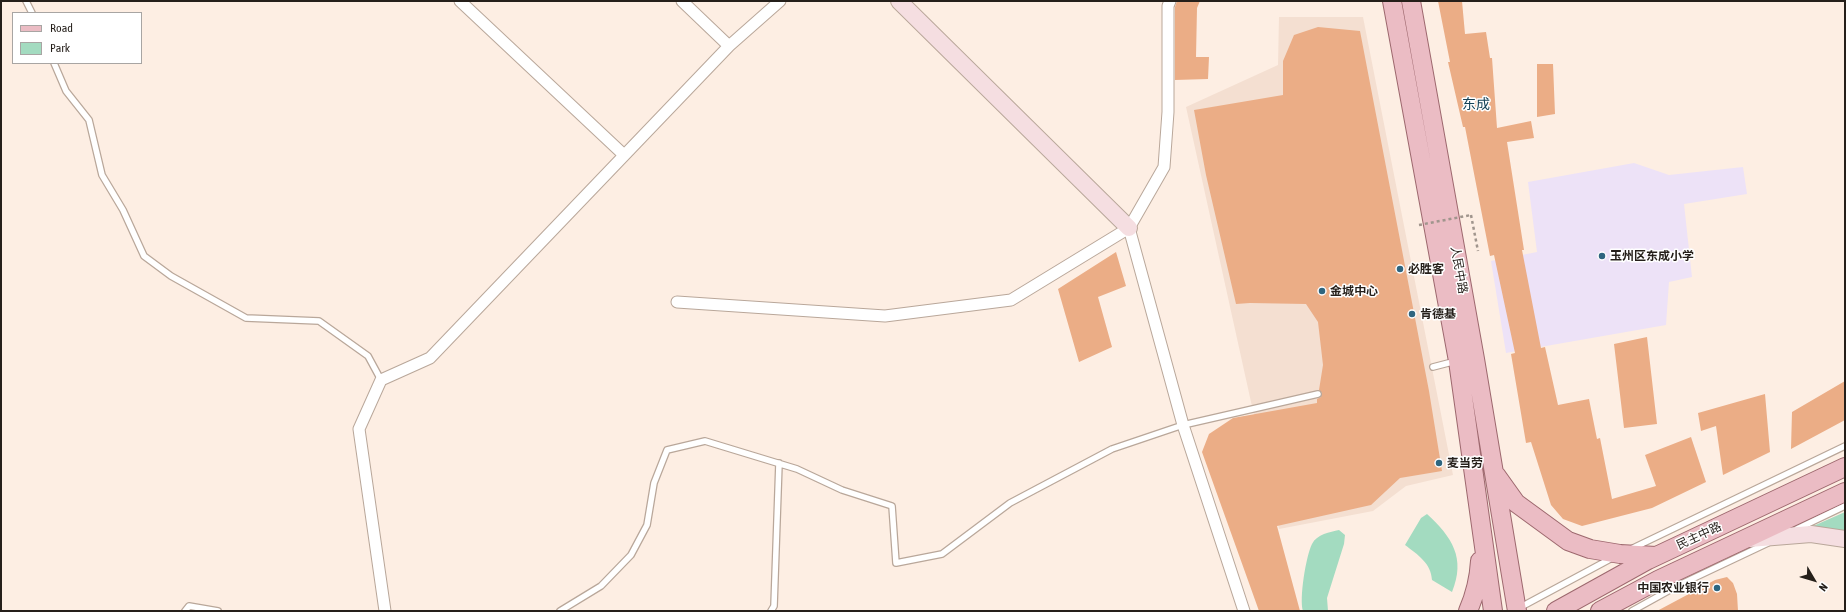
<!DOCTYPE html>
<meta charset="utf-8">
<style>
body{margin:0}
#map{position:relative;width:1846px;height:612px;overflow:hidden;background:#fdeee3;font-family:"Asap Condensed",sans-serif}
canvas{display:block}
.frame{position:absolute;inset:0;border:2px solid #251f1a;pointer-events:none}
.legend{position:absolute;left:12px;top:12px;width:130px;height:52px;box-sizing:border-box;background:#fff;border:1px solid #a8a5a3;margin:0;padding:5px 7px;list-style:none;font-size:12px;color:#251f1a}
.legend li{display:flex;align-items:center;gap:8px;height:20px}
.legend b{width:20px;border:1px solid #a8a5a3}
.north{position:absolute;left:1794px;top:560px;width:40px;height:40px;-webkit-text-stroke:3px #fff;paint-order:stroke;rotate:128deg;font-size:11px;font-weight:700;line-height:16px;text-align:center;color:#251f1a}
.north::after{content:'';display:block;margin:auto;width:14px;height:18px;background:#251f1a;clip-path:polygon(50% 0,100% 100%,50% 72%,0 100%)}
</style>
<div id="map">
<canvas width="1846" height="612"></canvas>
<div class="frame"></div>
<ul class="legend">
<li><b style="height:5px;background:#ebbcc4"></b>Road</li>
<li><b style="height:11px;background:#a3dbc0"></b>Park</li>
</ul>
<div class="north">N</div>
</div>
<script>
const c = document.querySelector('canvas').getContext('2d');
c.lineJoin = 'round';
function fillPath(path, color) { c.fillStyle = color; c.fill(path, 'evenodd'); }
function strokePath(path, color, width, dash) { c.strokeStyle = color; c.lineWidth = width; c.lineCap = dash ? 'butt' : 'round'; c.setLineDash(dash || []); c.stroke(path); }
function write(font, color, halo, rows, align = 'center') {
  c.font = font + ' "Asap Condensed","Noto Sans SC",sans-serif'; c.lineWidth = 3; c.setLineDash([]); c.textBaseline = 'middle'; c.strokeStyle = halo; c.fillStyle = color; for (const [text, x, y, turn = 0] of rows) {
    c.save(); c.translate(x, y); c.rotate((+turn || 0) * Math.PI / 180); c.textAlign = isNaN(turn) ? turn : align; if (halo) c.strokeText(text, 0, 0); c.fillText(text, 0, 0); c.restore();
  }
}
fillPath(new Path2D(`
 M 1279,17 L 1363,17 L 1453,475 L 1406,486 L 1373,511 L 1279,529 L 1186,107 L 1278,65 Z`), '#f4dfd1');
fillPath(new Path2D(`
 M 1634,163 L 1669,175 L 1743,167 L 1747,194 L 1684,204 L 1692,277 L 1669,282 L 1666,325 L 1506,353 L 1491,261 L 1537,252 L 1528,182 Z`), '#ede2f7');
fillPath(new Path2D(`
 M 1845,512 L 1845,534 L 1811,527 Z
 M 1427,514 C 1452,537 1466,558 1452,592 L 1432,580 C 1431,563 1418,555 1405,545 L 1421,518 Z
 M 1339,530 L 1345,535 L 1344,544 L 1327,598 L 1328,611 L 1303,611 C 1299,599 1306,556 1312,544 C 1317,534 1330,532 1339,530 Z`), '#a3dbc0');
fillPath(new Path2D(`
 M 1177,1 L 1200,1 L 1197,8 L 1196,57 L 1209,57 L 1208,79 L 1175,80 L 1175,7 Z
 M 1438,1 L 1462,1 L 1465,34 L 1486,32 L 1490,58 L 1492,58 L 1497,128 L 1531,121 L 1534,138 L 1507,142 L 1524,250 L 1522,250 L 1541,348 L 1545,347 L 1558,405 L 1589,399 L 1597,439 L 1600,438 L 1612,499 L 1656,486 L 1645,455 L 1691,437 L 1706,482 L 1652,508 L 1582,526 L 1563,519 L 1551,505 L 1531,442 L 1526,443 L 1511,354 L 1515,353 L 1494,255 L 1490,256 L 1465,127 L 1463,127 L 1448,62 L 1450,62 Z
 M 1318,27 L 1360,31 L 1429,391 L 1442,471 L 1400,478 L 1371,505 L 1277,526 L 1300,611 L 1259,611 L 1202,452 L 1209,434 L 1233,418 L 1317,403 L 1317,399 L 1321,397 L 1322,393 L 1319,390 L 1323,365 L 1318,322 L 1306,304 L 1250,303 L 1236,304 L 1206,175 L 1194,110 L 1283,95 L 1283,61 L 1294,35 Z
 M 1537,64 L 1553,64 L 1555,114 L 1537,117 Z
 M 1116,252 L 1126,286 L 1098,297 L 1112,347 L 1079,362 L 1058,289 Z
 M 1647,337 L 1657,424 L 1624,428 L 1614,344 Z
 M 1845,381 L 1845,420 L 1791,449 L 1792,412 Z
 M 1765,394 L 1770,452 L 1723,475 L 1716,426 L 1701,431 L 1698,413 Z
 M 1727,577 L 1733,583 L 1737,594 L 1738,611 L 1657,611 L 1715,580 Z`), '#ebad86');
const lane = new Path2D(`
 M 26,1 L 32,13
 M 54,63 L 66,91 L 89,120 L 102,175 L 123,210 L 144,256 L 171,276 L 246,318 L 319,321 L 368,356 L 381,380
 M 1433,367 L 1456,361
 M 1797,529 L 1845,506
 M 1631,549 L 1845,446
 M 1519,608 L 1612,558
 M 185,611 L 189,606 L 218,611
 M 560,611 L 601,586 L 631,555 L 647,525 L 654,483 L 667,450 L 705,441 L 797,469 L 842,490 L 892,506 L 896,563 L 942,554 L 1010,503 L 1112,449 L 1183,425 L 1318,394
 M 771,611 L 774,606 L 779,463
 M 1632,611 L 1677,586 L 1768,543`);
const street = new Path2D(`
 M 460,1 L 624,155
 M 682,1 L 729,46
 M 1129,228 L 1183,425 L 1244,611
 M 677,302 L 885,316 L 1011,300 L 1129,228 L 1164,167 L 1168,112 L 1168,6 L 1170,1
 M 385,611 L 359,429 L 381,380 L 430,358 L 729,46 L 780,1`);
const secondary = new Path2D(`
 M 899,1 L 1129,228
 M 1749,539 L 1811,534 L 1845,539`);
const primary = new Path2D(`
 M 1392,1 L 1458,361 L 1493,611
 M 1411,1 L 1475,359 L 1517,611
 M 1496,475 L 1516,503 L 1568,541 L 1590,549 L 1620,554 L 1656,556
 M 1468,611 C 1475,595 1479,579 1480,561
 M 1556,611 L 1648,560 L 1845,467
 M 1600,611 L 1658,580 L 1845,492`);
strokePath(lane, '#b9a79a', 8);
strokePath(street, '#b9a79a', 13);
strokePath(secondary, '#b9a79a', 18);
strokePath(primary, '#9d686e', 20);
strokePath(new Path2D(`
 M 1471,215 L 1478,251`), '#a0958d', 2.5, [3, 3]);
strokePath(lane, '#fff', 5.5);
strokePath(street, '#fff', 11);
strokePath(secondary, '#f5dee1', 16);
strokePath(primary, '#ebbcc4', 18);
strokePath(new Path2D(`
 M 1419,225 L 1471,215`), '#a0958d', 2.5, [3, 3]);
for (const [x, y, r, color] of [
 [1602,256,4,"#2e657f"],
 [1400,269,4,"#2e657f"],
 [1322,291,4,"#2e657f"],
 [1412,314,4,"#2e657f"],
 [1439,463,4,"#2e657f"],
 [1717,588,4,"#2e657f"]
]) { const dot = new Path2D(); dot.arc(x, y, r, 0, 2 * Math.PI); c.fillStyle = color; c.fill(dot); strokePath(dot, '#fff', 1.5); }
write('bold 12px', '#251f1a', '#fff', [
 ["玉州区东成小学",1610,256],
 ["必胜客",1408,269],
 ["金城中心",1330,291],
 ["肯德基",1420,314],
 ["麦当劳",1447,463],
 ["中国农业银行",1709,588,"right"]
], 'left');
write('12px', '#251f1a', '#fff', [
 ["人民中路",1459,270,80],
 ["民主中路",1699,536,-25]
]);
write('14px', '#154257', '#fff', [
 ["东成",1476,105]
]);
</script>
